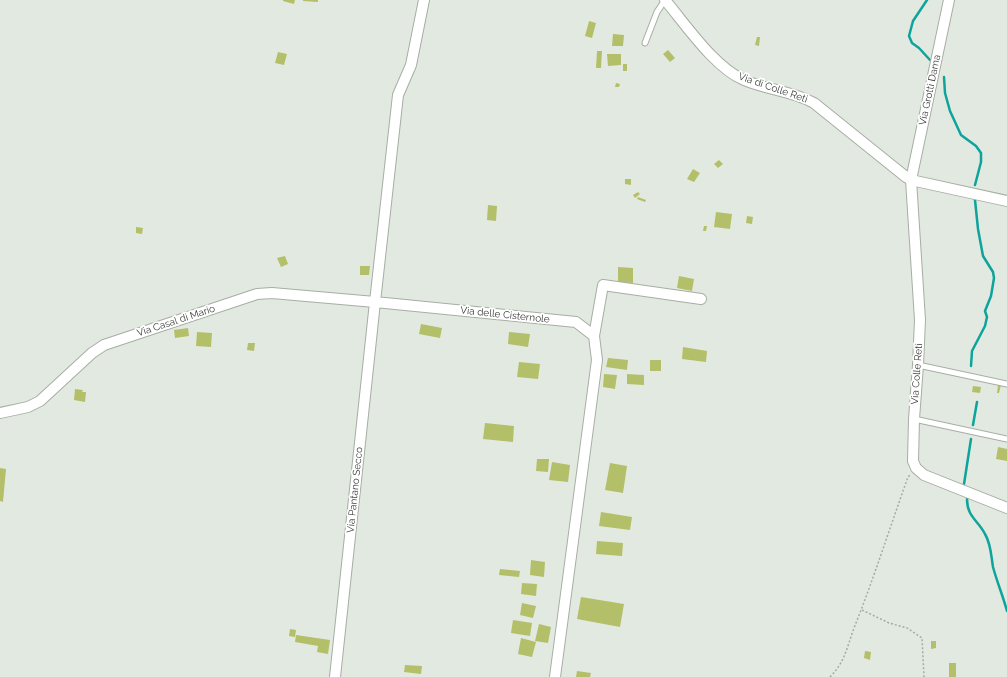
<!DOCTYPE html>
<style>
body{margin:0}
canvas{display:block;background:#e2e9e0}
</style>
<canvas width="1007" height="677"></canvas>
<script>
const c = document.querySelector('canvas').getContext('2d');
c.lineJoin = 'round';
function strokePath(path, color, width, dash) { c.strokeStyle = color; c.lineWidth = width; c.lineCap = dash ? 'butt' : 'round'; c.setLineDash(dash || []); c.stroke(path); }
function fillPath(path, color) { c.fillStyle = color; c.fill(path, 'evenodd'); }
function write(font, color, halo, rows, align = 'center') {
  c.font = font + ' Raleway,sans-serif'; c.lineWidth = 3.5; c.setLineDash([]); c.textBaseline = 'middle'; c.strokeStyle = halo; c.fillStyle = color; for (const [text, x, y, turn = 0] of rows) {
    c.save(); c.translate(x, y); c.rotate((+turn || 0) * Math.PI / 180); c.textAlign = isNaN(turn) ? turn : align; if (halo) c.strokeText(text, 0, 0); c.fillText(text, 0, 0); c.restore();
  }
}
strokePath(new Path2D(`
 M 927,0 L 913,21 L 909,36 L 912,43 L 919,48 L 930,60
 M 944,77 L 945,93 L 950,111 L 961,135 L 976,146 L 981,153 L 981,162 L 975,185
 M 971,366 L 972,351 L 985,326 L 987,317 L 985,311 L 991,296 L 994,278 L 993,272 L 983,256 L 978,229 L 975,200
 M 973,425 L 977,402
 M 964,484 L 971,439
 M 967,499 C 967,517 978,520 985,534 C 991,544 991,555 993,567 C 997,582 1003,596 1007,611`), '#0ea49c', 2.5);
fillPath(new Path2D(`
 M 283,0 L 295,0 L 294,4 L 283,1 Z
 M 303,0 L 318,0 L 318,2 L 303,1 Z
 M 589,21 L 596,23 L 592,38 L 585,36 Z
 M 613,34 L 624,35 L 623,46 L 612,46 Z
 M 757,37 L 760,37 L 759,46 L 755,45 Z
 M 668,50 L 675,58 L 670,62 L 663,54 Z
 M 597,51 L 602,51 L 601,68 L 596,68 Z
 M 278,52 L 287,54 L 284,65 L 275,63 Z
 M 607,54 L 621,54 L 621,65 L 608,66 Z
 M 623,64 L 627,64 L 627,71 L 623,71 Z
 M 616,83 L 620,84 L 619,87 L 615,87 Z
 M 719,160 L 723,164 L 718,168 L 714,164 Z
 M 693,169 L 700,173 L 694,182 L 687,179 Z
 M 625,179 L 631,179 L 631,185 L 625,184 Z
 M 638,192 L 640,194 L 635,198 L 633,195 Z
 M 638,197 L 646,200 L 645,202 L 637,199 Z
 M 488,205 L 497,206 L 496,221 L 487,220 Z
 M 716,212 L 732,214 L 730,229 L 714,227 Z
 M 747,216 L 753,217 L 752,224 L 746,223 Z
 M 704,226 L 707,226 L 706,231 L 703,231 Z
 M 136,227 L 143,228 L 142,234 L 136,233 Z
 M 285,256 L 288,264 L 281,267 L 277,258 Z
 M 360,266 L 370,266 L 369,275 L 360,275 Z
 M 618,267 L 633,268 L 633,283 L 618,282 Z
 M 679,276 L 694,279 L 692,291 L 677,288 Z
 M 421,324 L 442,328 L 440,338 L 419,334 Z
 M 188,328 L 189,336 L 175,338 L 174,330 Z
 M 197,332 L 212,333 L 211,347 L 196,346 Z
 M 509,332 L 530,334 L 528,347 L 508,344 Z
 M 248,343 L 255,343 L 254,351 L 247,350 Z
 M 683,347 L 707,351 L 706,362 L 682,359 Z
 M 608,358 L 628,360 L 627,370 L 606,367 Z
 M 650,360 L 661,360 L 661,371 L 650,371 Z
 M 519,362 L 540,364 L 538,379 L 517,377 Z
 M 604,374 L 617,375 L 615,389 L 603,387 Z
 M 627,374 L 644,375 L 644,385 L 627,384 Z
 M 998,385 L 1001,385 L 999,393 L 997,393 Z
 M 973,386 L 981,387 L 980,393 L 972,392 Z
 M 75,389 L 83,390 L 82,392 L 86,392 L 85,402 L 74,400 Z
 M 485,423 L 514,426 L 513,442 L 483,439 Z
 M 998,447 L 1007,449 L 1007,461 L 996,459 Z
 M 537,459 L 549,459 L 548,472 L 536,471 Z
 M 552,462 L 570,465 L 568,482 L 549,480 Z
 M 610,463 L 627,466 L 623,493 L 605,490 Z
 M 0,468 L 6,469 L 3,502 L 0,501 Z
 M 601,512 L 632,517 L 630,530 L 599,526 Z
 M 597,541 L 623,543 L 622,556 L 596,554 Z
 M 531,560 L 545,562 L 544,577 L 530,575 Z
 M 500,569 L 520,571 L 519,577 L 499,575 Z
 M 522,583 L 537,584 L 536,596 L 521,594 Z
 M 581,597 L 624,604 L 620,627 L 577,619 Z
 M 522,603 L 536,606 L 533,618 L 520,615 Z
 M 513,620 L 532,623 L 530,636 L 511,633 Z
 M 539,624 L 551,627 L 548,643 L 535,641 Z
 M 290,629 L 296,630 L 295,637 L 289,636 Z
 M 296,635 L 330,640 L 328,654 L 317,652 L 318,646 L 295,642 Z
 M 521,638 L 536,642 L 532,657 L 518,654 Z
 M 931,641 L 936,641 L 936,648 L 931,649 Z
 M 865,651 L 871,652 L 870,660 L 864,658 Z
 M 949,663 L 956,663 L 956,677 L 949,677 Z
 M 405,665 L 422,666 L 421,674 L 404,672 Z
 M 577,671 L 591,673 L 590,677 L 576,677 Z`), '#b4bf69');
const service = new Path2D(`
 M 645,43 L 657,12 L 665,0
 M 918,365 L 1007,384
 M 914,419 L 1007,439`);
const minor = new Path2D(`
 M 424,0 L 411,65 L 398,95 L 375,302 L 576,322 L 594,336 L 597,360 L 555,677
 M 665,0 C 686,25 715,68 744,80 C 767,90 793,91 814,103 L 906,177 L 911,180 L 1007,201
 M 949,0 L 911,180 L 920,320 L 918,365 L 914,419 L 913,461 L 916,468 L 924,475 L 1007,508
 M 594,336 L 603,285 L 701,299
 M 0,413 L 28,407 L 40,401 L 92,353 L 104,345 L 257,294 L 272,293 L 375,302 L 335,677`);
strokePath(service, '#a7aea5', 7);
strokePath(minor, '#a7aea5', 12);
strokePath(new Path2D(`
 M 862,610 L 889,623 L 907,628 L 922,638 L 924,677
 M 830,677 C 845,662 847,647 854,628 C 874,578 890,527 908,477 L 911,474`), '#a5aaa3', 1.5, [2, 2]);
strokePath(service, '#fff', 5);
strokePath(minor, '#fff', 10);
write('10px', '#393c38', '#fff', [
 ["Via di Colle Reti",773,88,19],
 ["Via Grotti Dama",930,90,-78],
 ["Via delle Cisternole",505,315,6],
 ["Via Casal di Mario",176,321,-18],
 ["Via Colle Reti",917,374,-86],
 ["Via Pantano Secco",355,490,-84]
]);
</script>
